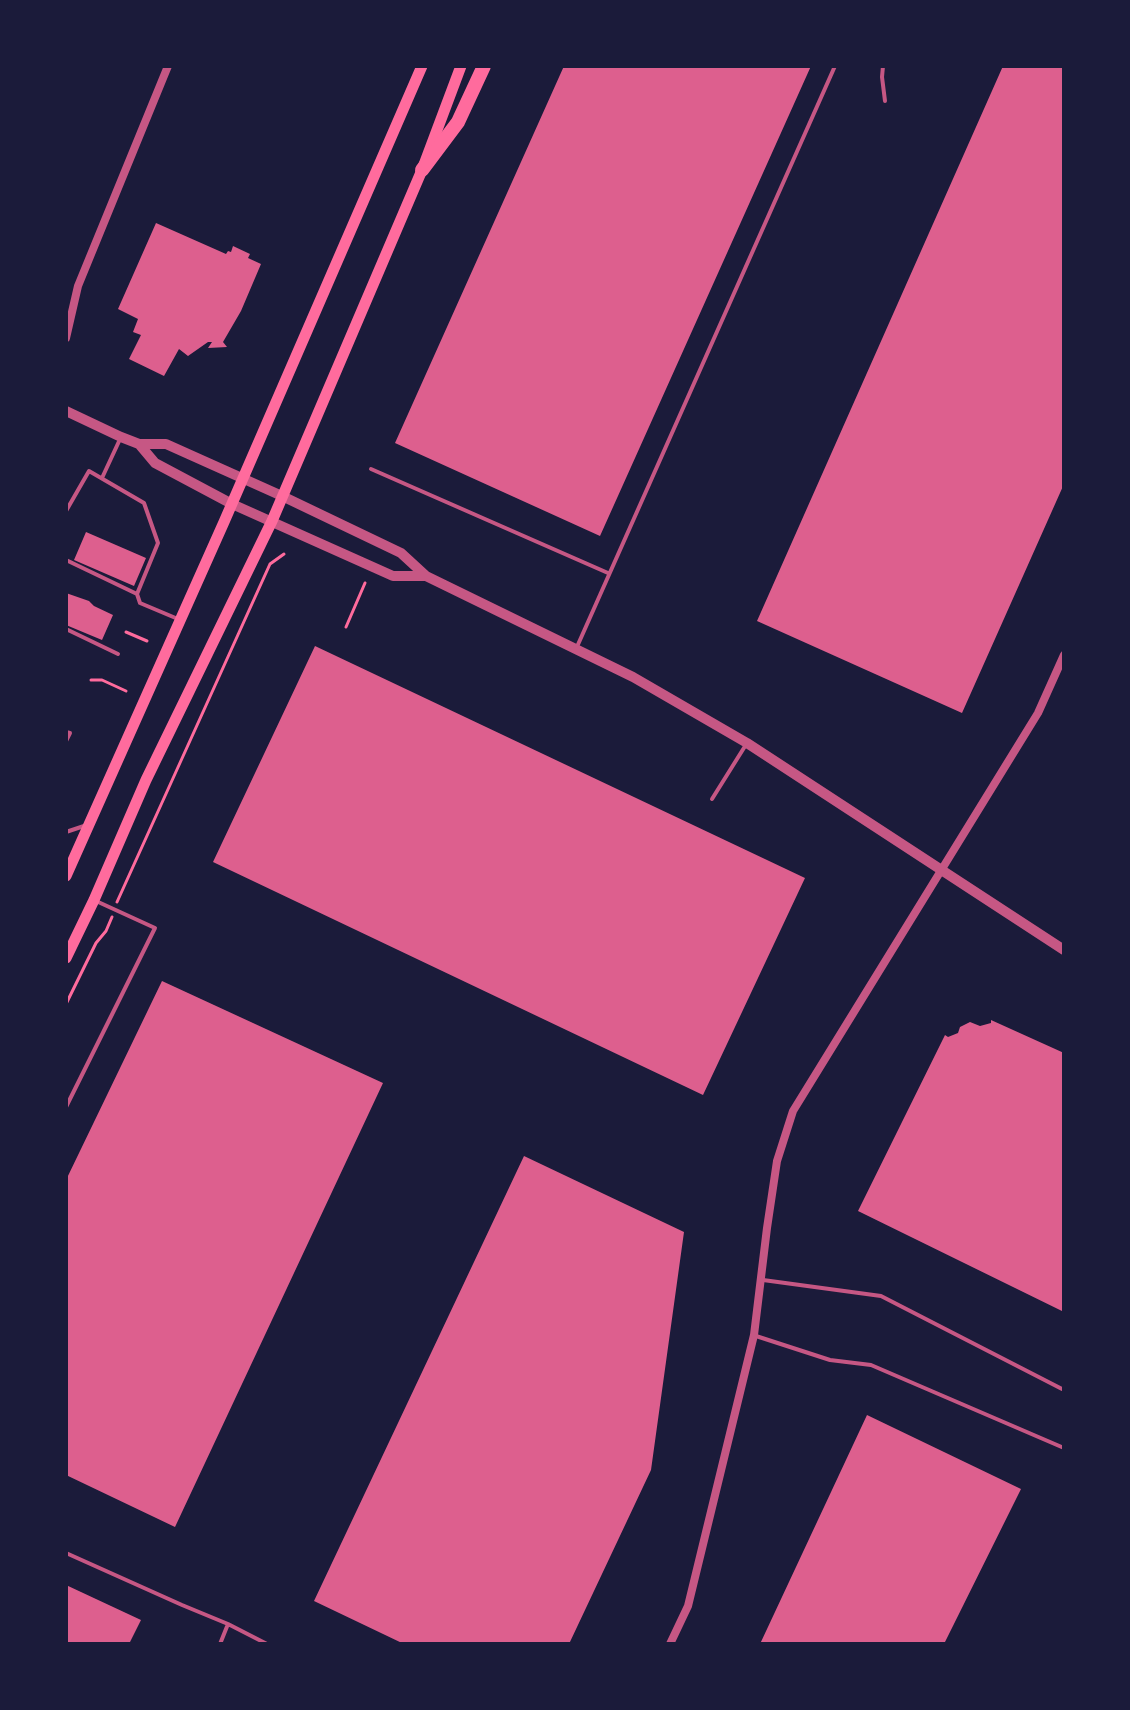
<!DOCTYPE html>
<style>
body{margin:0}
#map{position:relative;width:1130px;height:1710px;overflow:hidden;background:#1b1b3a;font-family:Commissioner,sans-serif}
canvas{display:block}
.frame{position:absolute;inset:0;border:68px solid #1b1b3a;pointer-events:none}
</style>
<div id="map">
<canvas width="1130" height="1710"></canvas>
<div class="frame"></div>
</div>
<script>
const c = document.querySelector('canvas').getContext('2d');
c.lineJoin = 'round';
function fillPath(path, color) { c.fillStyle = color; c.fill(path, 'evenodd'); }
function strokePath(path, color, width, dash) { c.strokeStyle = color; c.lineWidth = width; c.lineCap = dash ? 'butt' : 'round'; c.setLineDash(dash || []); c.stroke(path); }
fillPath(new Path2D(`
 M 564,66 L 811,66 L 600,536 L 395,443 Z
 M 1003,66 L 1059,66 L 1064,68 L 1064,484 L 962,713 L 757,621 Z
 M 156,223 L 226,254 L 228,251 L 231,252 L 233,246 L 250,254 L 248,258 L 261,264 L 241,311 L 223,342 L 227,347 L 208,348 L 212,342 L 208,342 L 188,356 L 179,349 L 164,376 L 129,359 L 141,335 L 133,332 L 138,319 L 118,309 Z
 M 86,532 L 146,558 L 134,586 L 74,560 Z
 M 66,593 L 89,601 L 94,606 L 113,615 L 102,640 L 66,625 Z
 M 315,646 L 805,878 L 703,1095 L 213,862 Z
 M 162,981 L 383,1083 L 175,1527 L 66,1475 L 66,1180 Z
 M 991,1020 L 1064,1053 L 1064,1312 L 858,1211 L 945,1035 L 948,1037 L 958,1033 L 960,1027 L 970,1022 L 980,1026 L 991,1023 Z
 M 524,1156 L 684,1232 L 651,1470 L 569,1644 L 404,1644 L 314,1601 Z
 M 867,1415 L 1021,1489 L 944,1644 L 760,1644 Z
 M 66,1585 L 141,1620 L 129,1644 L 66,1644 Z`), '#dd5f8e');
strokePath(new Path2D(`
 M 346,627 L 365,583
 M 126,632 L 147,641
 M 91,680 L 102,680 L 126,691
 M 117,902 L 270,564 L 284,554
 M 66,1004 L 96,943 L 106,931 L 112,917`), '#ff6b9d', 3);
strokePath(new Path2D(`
 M 883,66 L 882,77 L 885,101
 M 371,469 L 608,573
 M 102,478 L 121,437
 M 66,511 L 89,471 L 144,503 L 158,543 L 137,594
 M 66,560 L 137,594 L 140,603 L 178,619
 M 66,629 L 118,654
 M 576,649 L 835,66
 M 66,732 L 70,733 L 66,741
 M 712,799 L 747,743
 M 66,832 L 87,825
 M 66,1107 L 155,928 L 96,901
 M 763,1280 L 881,1296 L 1064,1390
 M 756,1336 L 830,1360 L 871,1365 L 1064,1448
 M 66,1553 L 182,1605 L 228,1624 L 267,1644
 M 220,1644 L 228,1624`), '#c65784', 4);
strokePath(new Path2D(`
 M 66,338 L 78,286 L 168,66
 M 670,1644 L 688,1606 L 754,1335 L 767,1228 L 777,1161 L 793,1111 L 1038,713 L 1064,655`), '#c65784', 8);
strokePath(new Path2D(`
 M 66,411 L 121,437 L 139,444 L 166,444 L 282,496 L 401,553 L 426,576 L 633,677 L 747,743 L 1064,950
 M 139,444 L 155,463 L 232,504 L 393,576 L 426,576`), '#c65784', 10);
strokePath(new Path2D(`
 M 66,876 L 224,522 L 422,66
 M 66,958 L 94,900 L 146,780 L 272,521 L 422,170 L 461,66`), '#ff6b9d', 11);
strokePath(new Path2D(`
 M 422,170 L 458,122 L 484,66`), '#ff6b9d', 14);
</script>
